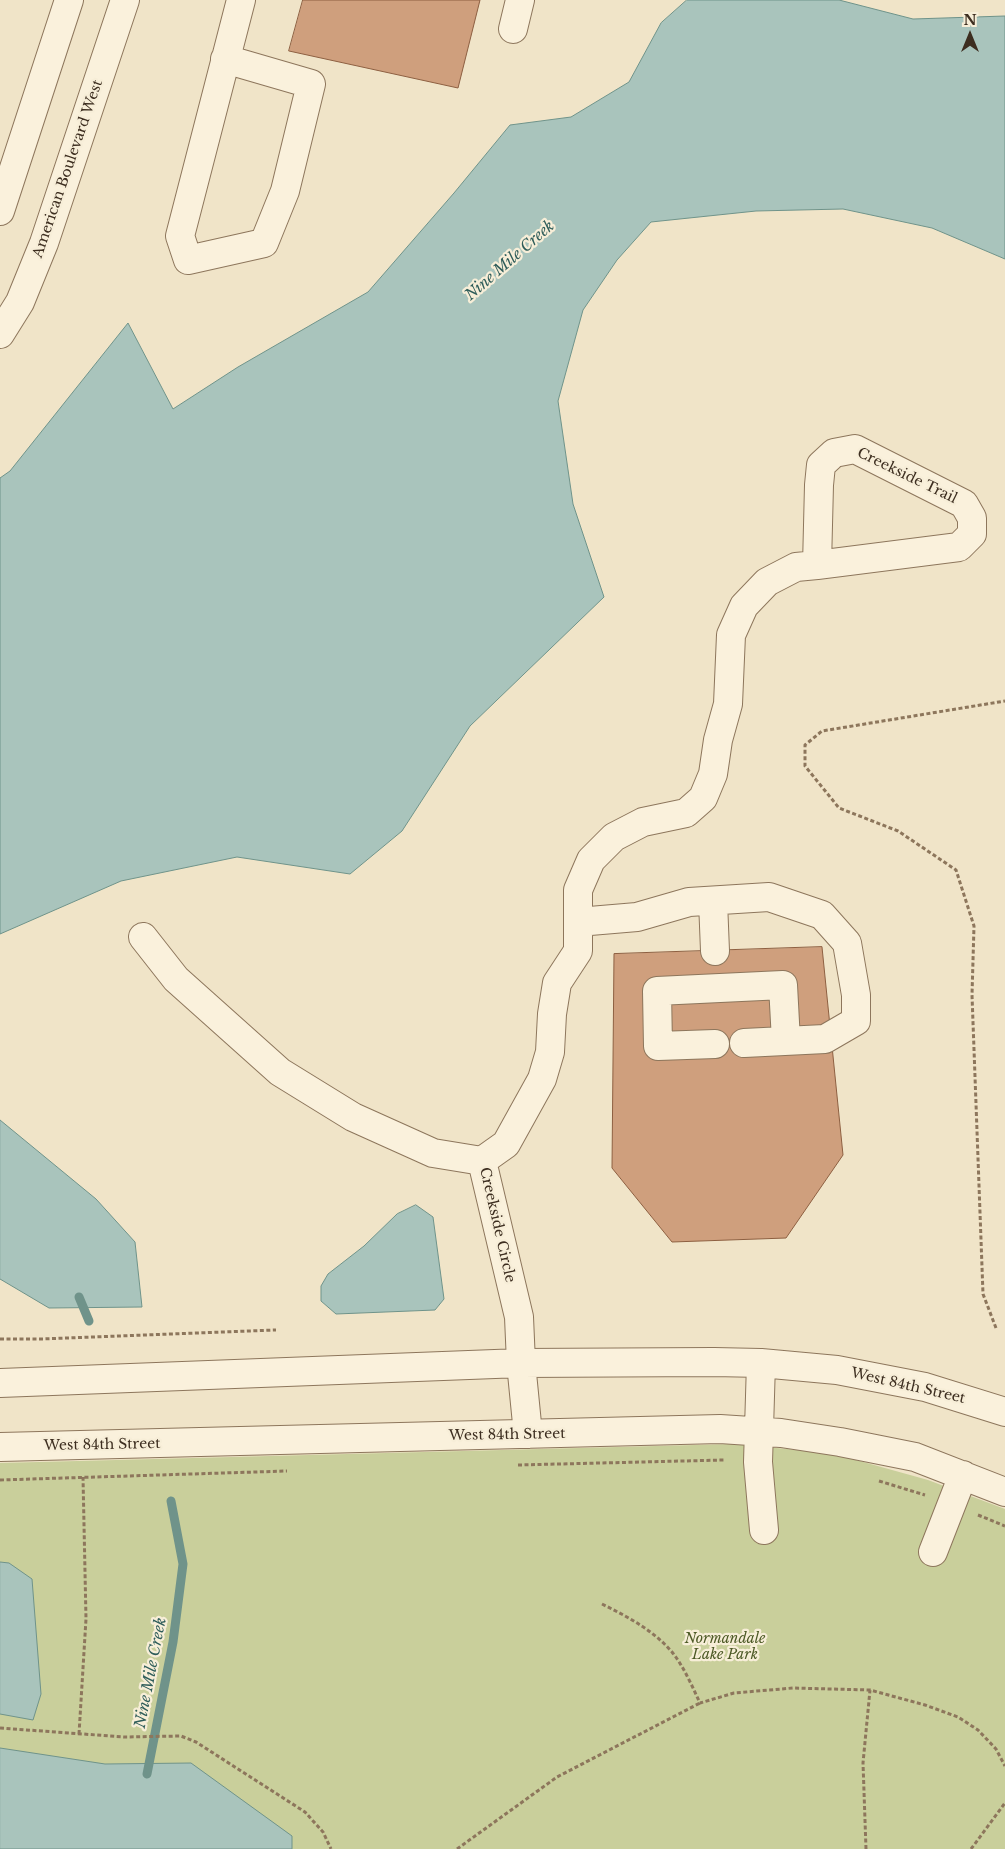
<!DOCTYPE html>
<style>
body{margin:0}
#map{position:relative;width:1005px;height:1849px;overflow:hidden;background:#f0e4c8;font-family:"Libre Baskerville",serif}
canvas{display:block}
.north{position:absolute;left:945px;top:10px;width:50px;height:50px;-webkit-text-stroke:4px #f7eed8;paint-order:stroke;rotate:0deg;font-size:14px;font-weight:700;line-height:20px;text-align:center;color:#3d2e20}
.north::after{content:'';display:block;margin:auto;width:18px;height:22px;background:#3d2e20;clip-path:polygon(50% 0,100% 100%,50% 72%,0 100%)}
</style>
<div id="map">
<canvas width="1005" height="1849"></canvas>
<div class="north">N</div>
</div>
<script>
const c = document.querySelector('canvas').getContext('2d');
c.lineJoin = 'round';
function fillPath(path, color) { c.fillStyle = color; c.fill(path, 'evenodd'); }
function strokePath(path, color, width, dash) { c.strokeStyle = color; c.lineWidth = width; c.lineCap = dash ? 'butt' : 'round'; c.setLineDash(dash || []); c.stroke(path); }
function write(font, color, halo, rows, align = 'center') {
  c.font = font + ' "Libre Baskerville",serif'; c.lineWidth = 4.5; c.setLineDash([]); c.textBaseline = 'middle'; c.strokeStyle = halo; c.fillStyle = color; for (const [text, x, y, turn = 0] of rows) {
    c.save(); c.translate(x, y); c.rotate((+turn || 0) * Math.PI / 180); c.textAlign = isNaN(turn) ? turn : align; if (halo) c.strokeText(text, 0, 0); c.fillText(text, 0, 0); c.restore();
  }
}
fillPath(new Path2D(`
 M 733,1444 L 831,1453 L 928,1480 L 1005,1509 L 1005,1849 L 0,1849 L 0,1463 Z`), '#c9cf9b');
const water = new Path2D(`
 M 687,0 L 839,0 L 913,19 L 1005,16 L 1005,259 L 932,228 L 843,209 L 756,211 L 651,222 L 617,260 L 583,310 L 558,401 L 573,504 L 604,597 L 470,726 L 402,831 L 350,874 L 237,857 L 121,881 L 0,934 L 0,478 L 10,471 L 128,323 L 173,409 L 238,367 L 368,292 L 454,193 L 510,125 L 571,117 L 629,82 L 661,23 Z
 M 0,1120 L 96,1199 L 135,1242 L 142,1307 L 49,1308 L 0,1279 Z
 M 416,1205 L 433,1217 L 444,1299 L 435,1310 L 336,1314 L 321,1301 L 321,1286 L 328,1274 L 364,1246 L 397,1214 Z
 M 0,1562 L 9,1563 L 32,1579 L 41,1694 L 33,1720 L 0,1714 Z
 M 0,1748 L 105,1764 L 191,1763 L 292,1836 L 292,1849 L 0,1849 Z`);
fillPath(water, '#a9c4bc');
strokePath(water, '#6f938a', 1);
strokePath(new Path2D(`
 M 79,1297 L 89,1321
 M 147,1774 L 173,1642 L 183,1564 L 171,1501`), '#6f938a', 9);
const building = new Path2D(`
 M 303,0 L 480,0 L 458,88 L 289,51 Z
 M 822,947 L 843,1155 L 786,1238 L 672,1242 L 612,1168 L 614,954 Z`);
fillPath(building, '#cf9f7d');
strokePath(building, '#8d5f41', 1);
const minor = new Path2D(`
 M 513,29 L 520,0
 M 225,59 L 311,84 L 285,191 L 264,243 L 188,260 L 180,236 L 241,0
 M 0,211 L 69,0
 M 0,334 L 20,302 L 44,243 L 125,0
 M 713,901 L 715,951
 M 578,922 L 637,917 L 689,902 L 769,897 L 822,915 L 847,943 L 856,995 L 856,1021 L 825,1039 L 744,1043
 M 143,937 L 176,979 L 280,1072 L 353,1117 L 433,1153 L 482,1161
 M 715,1044 L 658,1046 L 657,991 L 783,985 L 786,1041
 M 482,1161 L 506,1144 L 542,1079 L 550,1052 L 552,1014 L 557,983 L 578,951 L 578,890 L 591,860 L 614,837 L 643,822 L 686,813 L 703,798 L 713,774 L 718,740 L 728,704 L 731,635 L 744,606 L 767,582 L 796,567 L 817,565 L 959,547 L 972,534 L 972,518 L 964,504 L 855,449 L 834,453 L 821,465 L 819,485 L 817,565
 M 482,1161 L 519,1317 L 521,1363 L 528,1434
 M 761,1363 L 758,1462 L 764,1530
 M 0,1383 L 521,1363 L 714,1362 L 761,1363 L 837,1370 L 925,1387 L 1005,1412
 M 0,1447 L 720,1429 L 781,1433 L 840,1442 L 915,1457 L 1005,1492
 M 933,1552 L 963,1475`);
strokePath(minor, '#8d765c', 30);
strokePath(new Path2D(`
 M 996,1328 L 983,1294 L 972,995 L 974,926 L 956,870 L 898,831 L 839,808 L 805,766 L 805,745 L 822,731 L 1005,701
 M 0,1339 L 42,1339 L 276,1330
 M 518,1465 L 724,1460
 M 0,1480 L 287,1471
 M 879,1481 L 925,1495
 M 978,1515 L 1005,1526
 M 602,1604 C 628,1617 653,1630 672,1652 C 684,1667 692,1686 700,1703 L 734,1693 L 793,1688 L 870,1690 L 925,1705 L 958,1717 L 978,1730 L 996,1749 L 1005,1766
 M 0,1728 L 124,1737 L 181,1736 L 196,1742 L 305,1812 L 323,1832 L 331,1849
 M 79,1734 L 86,1619 L 83,1477
 M 457,1849 L 557,1777 L 700,1703
 M 866,1849 L 863,1763 L 870,1690
 M 971,1849 L 1005,1803`), '#8d765c', 3, [4, 2.5]);
strokePath(minor, '#faf1dc', 28);
write('14px', '#3d2e20', '#f7eed8', [
 ["American Boulevard West",68,169,-71],
 ["Creekside Trail",907,476,26],
 ["Creekside Circle",497,1225,77],
 ["West 84th Street",908,1386,13],
 ["West 84th Street",507,1435,-1],
 ["West 84th Street",102,1445,-1]
]);
write('italic 14px', '#4d5a26', '#f7eed8', [
 ["Normandale",725,1639],
 ["Lake Park",725,1655]
]);
write('italic 15px', '#2f5d5a', '#f7eed8', [
 ["Nine Mile Creek",510,261,-41],
 ["Nine Mile Creek",151,1673,-79]
]);
</script>
